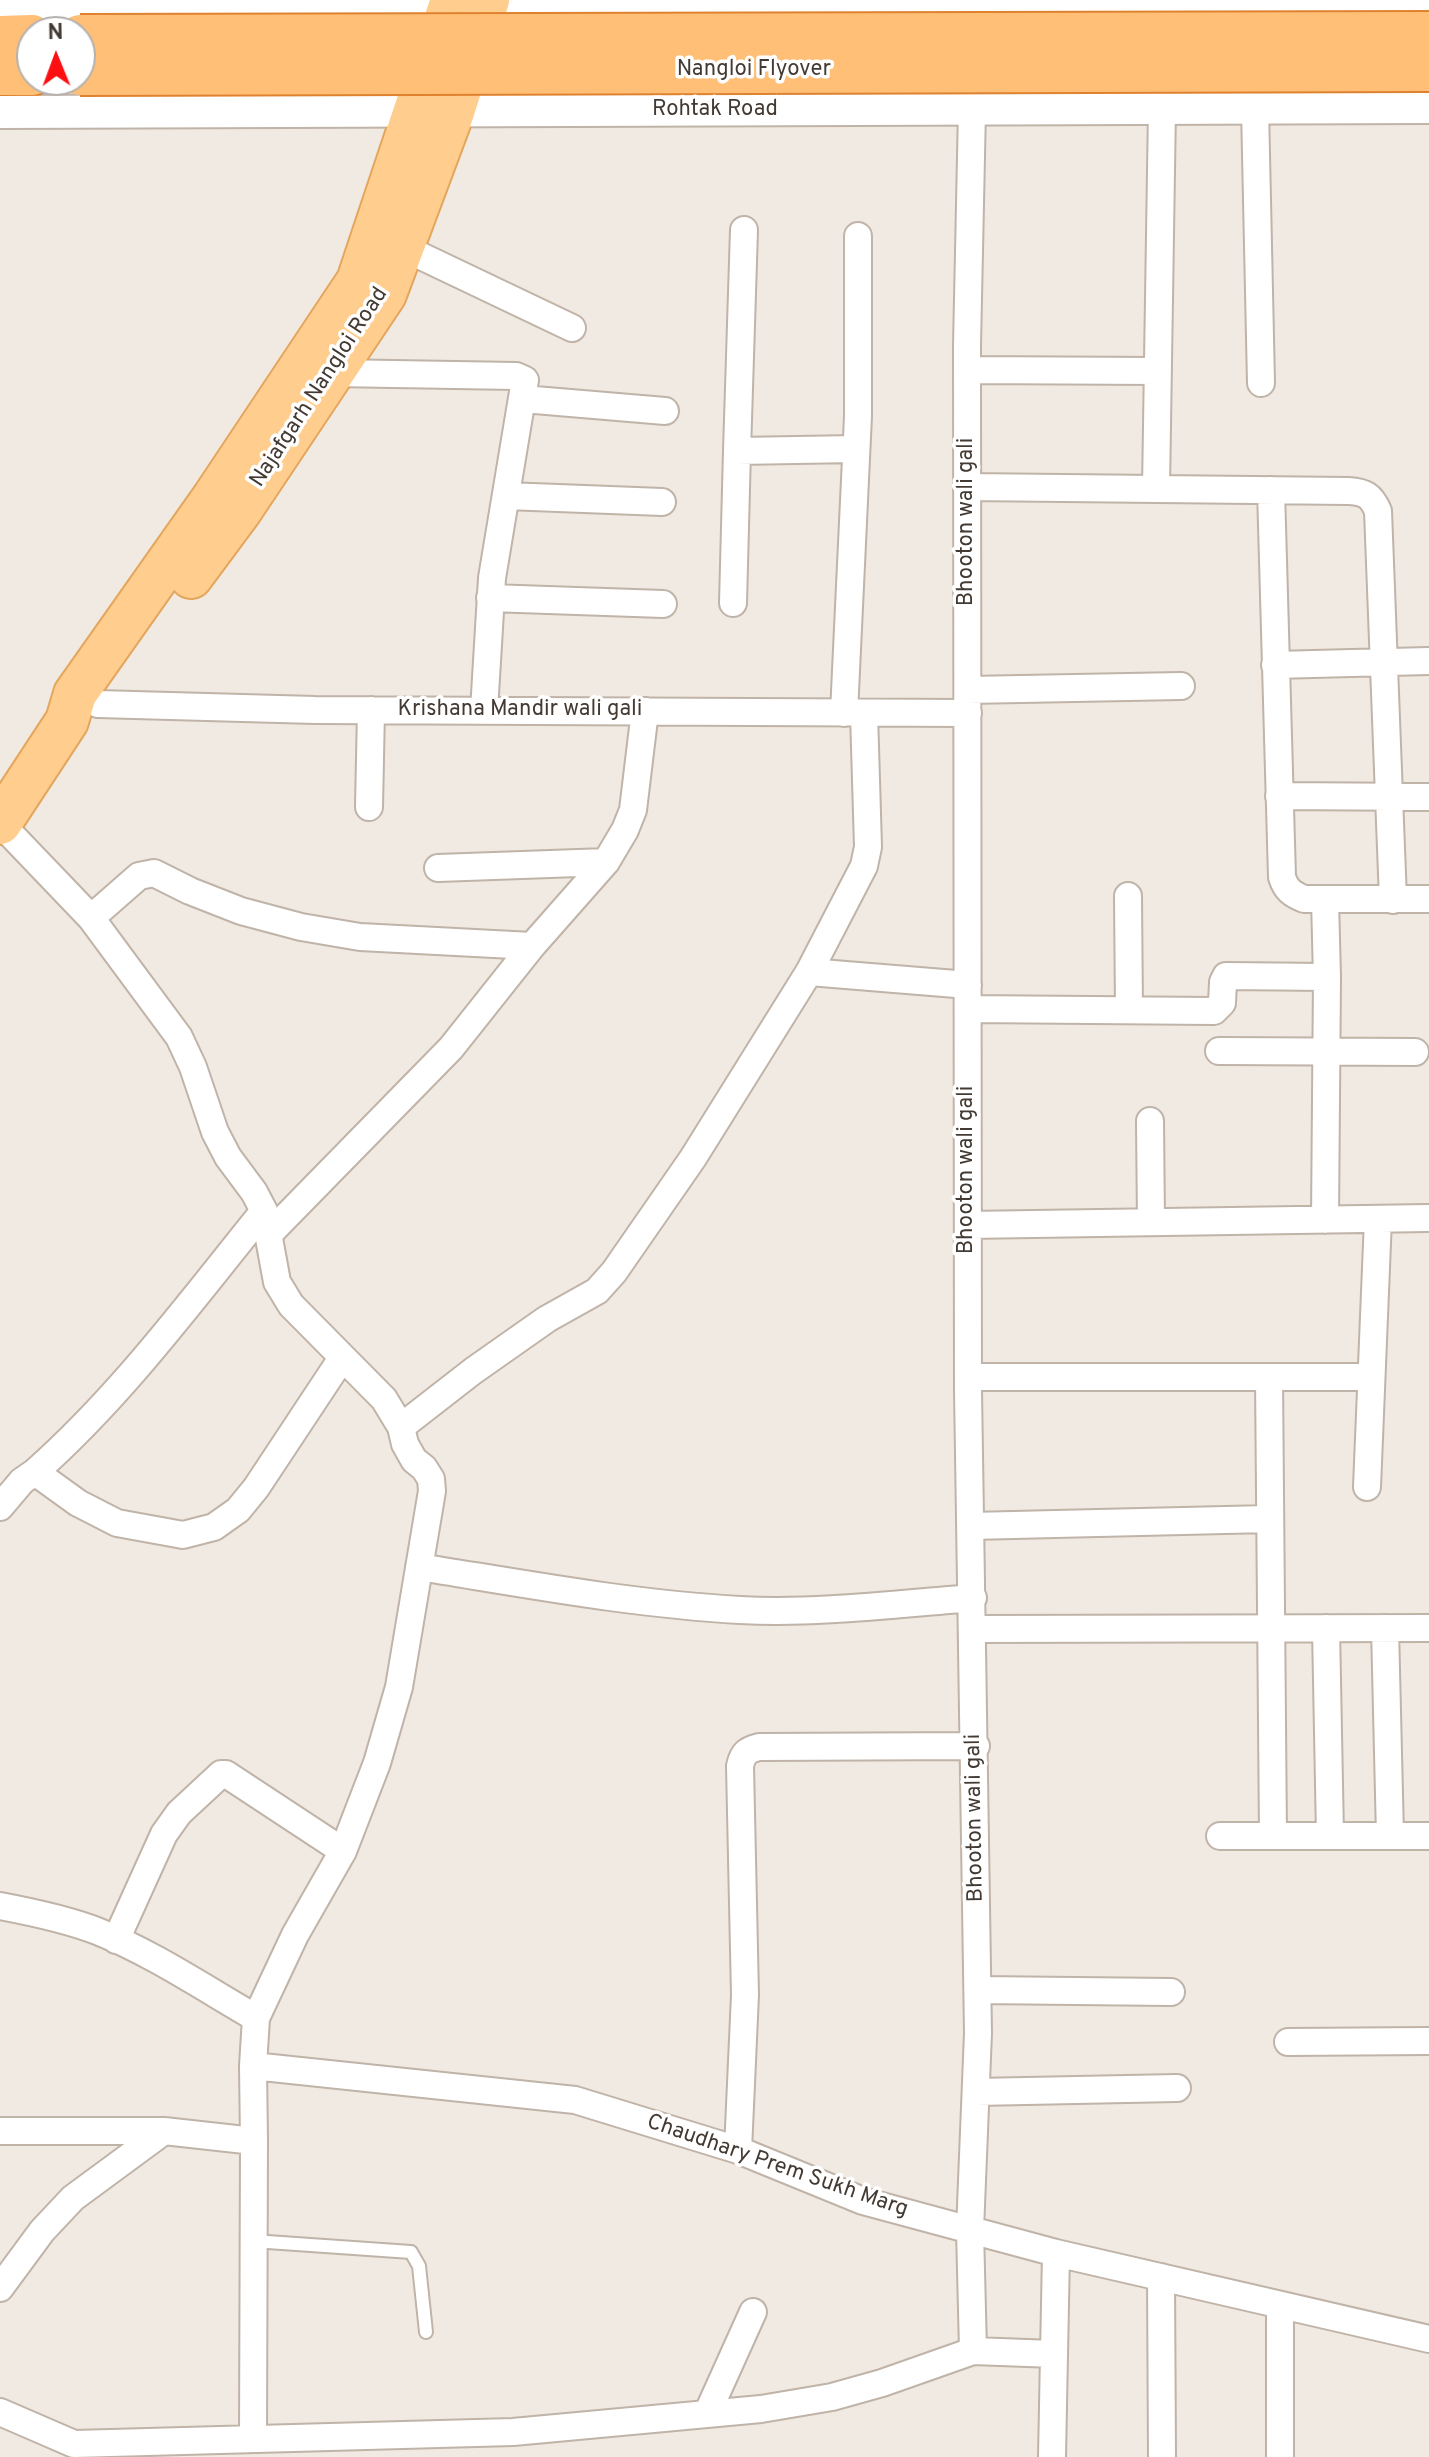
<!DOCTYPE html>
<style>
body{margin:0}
#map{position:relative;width:1429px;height:2457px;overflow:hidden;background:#f1eae2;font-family:Overpass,sans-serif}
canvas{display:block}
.north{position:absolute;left:16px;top:16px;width:80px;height:80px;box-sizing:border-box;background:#fff;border:2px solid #b4b0ad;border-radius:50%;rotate:359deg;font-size:22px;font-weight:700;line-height:32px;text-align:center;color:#433a33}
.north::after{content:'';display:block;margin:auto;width:28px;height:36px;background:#fd0e10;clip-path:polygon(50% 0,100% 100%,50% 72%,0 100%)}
</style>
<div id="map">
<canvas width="1429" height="2457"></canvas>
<div class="north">N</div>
</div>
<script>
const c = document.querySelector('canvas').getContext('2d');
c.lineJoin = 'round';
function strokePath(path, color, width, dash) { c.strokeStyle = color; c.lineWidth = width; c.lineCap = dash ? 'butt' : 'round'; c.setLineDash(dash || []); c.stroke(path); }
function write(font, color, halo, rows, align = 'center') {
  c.font = font + ' Overpass,sans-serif'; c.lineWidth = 7; c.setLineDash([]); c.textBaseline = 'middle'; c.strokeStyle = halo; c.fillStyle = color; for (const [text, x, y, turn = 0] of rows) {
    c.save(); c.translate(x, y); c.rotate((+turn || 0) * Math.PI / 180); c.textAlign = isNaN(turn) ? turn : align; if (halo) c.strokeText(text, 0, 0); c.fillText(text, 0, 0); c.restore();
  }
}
const service = new Path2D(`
 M 253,2241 L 411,2252 L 419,2266 L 426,2332`);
const minor = new Path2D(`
 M 1255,108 L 1261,383
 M 744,230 L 737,451 L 856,449
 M 402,247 L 572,328
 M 967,370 L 1158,371
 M 332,373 L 516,376 L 525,380 L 492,578 L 484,711
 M 523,399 L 665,411
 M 968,487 L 1348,491 C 1365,492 1371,495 1378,511 L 1393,900
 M 1156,489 L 1162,108
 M 1271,490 L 1282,877 C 1286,890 1292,894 1304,899 L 1429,899
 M 506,496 L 662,502
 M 490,598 L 663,604
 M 733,603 L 737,451
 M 1275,665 L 1429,661
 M 968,690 L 1181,686
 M 75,694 L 98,704 L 315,710 L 968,713
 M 844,713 L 858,416 L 858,236
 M 1279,796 L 1429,797
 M 369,807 L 371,710
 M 0,823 L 91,918 L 179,1037 L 193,1067 L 215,1132 L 228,1157 L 254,1192 L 264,1211 L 277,1282 L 291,1305 L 384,1399 L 401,1427 L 405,1444 L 414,1460 L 424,1468 L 431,1479 L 432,1491 L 399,1687 L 377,1763 L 343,1851 L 295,1935 L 256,2018 L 253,2066
 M 438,868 L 606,862
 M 1128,896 L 1129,1010
 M 91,918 L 139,876 L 154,873 L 190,891 L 241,911 L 301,927 L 360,937 L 532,946
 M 809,972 L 968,985
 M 968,1009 L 1214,1011 L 1222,1003 L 1223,982 L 1226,976 L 1327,977
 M 1219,1051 L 1415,1052
 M 1150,1121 L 1151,1222
 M 264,1211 C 191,1301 122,1395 35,1472 L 78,1503 L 117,1523 L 183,1535 L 214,1527 L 238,1510 L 256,1488 L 342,1358
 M 1325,1220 L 1327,977 L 1325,900
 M 968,1225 L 1429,1218
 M 269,1234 L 451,1048 L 532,946 L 606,862 L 625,830 L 633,810 L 645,711
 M 969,1377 L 1370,1377
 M 1269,1377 L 1273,1836
 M 401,1427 L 473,1371 L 547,1319 L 597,1291 L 614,1272 L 693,1158 L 809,972 L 864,866 L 868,847 L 864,713
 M 1367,1487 L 1378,1219
 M 0,1507 L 22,1481 L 35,1472
 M 971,1526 L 1268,1519
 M 419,1567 C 526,1584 632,1604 740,1610 C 817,1614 896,1604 973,1598
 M 1326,1628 L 1330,1836
 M 1385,1628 L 1390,1836
 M 973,1629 L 1429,1628
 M 1220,1836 L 1429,1836
 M 0,1906 C 32,1912 66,1919 97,1931 C 152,1953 204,1988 256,2018
 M 116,1940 L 164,1834 L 179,1813 L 221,1774 L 226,1774 L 343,1851
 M 978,1990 L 1171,1992
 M 1288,2042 L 1429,2041
 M 976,2092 L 1177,2088
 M 0,2131 L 164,2131 L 254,2141 L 253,2066 L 575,2100 L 738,2150 L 863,2201 L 1056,2253 L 1429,2339
 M 738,2150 L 745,1995 L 740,1766 C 743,1753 747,1750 759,1747 L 976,1746
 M 1161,2277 L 1162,2457
 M 0,2288 L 42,2231 L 73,2198 L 164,2131
 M 973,2351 L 1054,2354
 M 0,2412 L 74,2444 L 513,2432 L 761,2409 L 832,2397 L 882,2383 L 973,2351 L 970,2230 L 978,2033 L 968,1390 L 967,346 L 972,109
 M 707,2414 L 753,2312
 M 253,2439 L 254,2141
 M 1052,2457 L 1056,2253
 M 1280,2457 L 1280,2305`);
const tertiary = new Path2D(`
 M 0,11 L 563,2 L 1429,4
 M 0,112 L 1429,107`);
const primary = new Path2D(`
 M 191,577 L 240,511 L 385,294 L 453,112 L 488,0
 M 0,823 L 67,721 L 75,694 L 214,497 L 358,281 L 452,0`);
const trunk = new Path2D(`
 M 0,38 L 32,37
 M 0,73 L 32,73`);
strokePath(service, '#c0b3a8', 16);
strokePath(minor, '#c0b3a8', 30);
strokePath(tertiary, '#c0b3a8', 36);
strokePath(primary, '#e4a65d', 46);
strokePath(trunk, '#df822f', 48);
strokePath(service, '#fff', 12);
strokePath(minor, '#fff', 26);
strokePath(tertiary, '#fff', 32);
strokePath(primary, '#ffcd8e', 42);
strokePath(trunk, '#ffbf77', 44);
const trunkBridge = new Path2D(`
 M 80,37 L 1429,34
 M 80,73 L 1429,69`);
strokePath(trunkBridge, '#df822f', 48, []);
strokePath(trunkBridge, '#ffbf77', 44);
write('22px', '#433a33', '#fff', [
 ["Nangloi Flyover",754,71],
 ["Rohtak Road",715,111],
 ["Najafgarh Nangloi Road",320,388,-57],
 ["Bhooton wali gali",968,522,-90],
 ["Krishana Mandir wali gali",520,711],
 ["Bhooton wali gali",968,1170,-90],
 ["Bhooton wali gali",976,1818,-91],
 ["Chaudhary Prem Sukh Marg",777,2167,19]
]);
</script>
